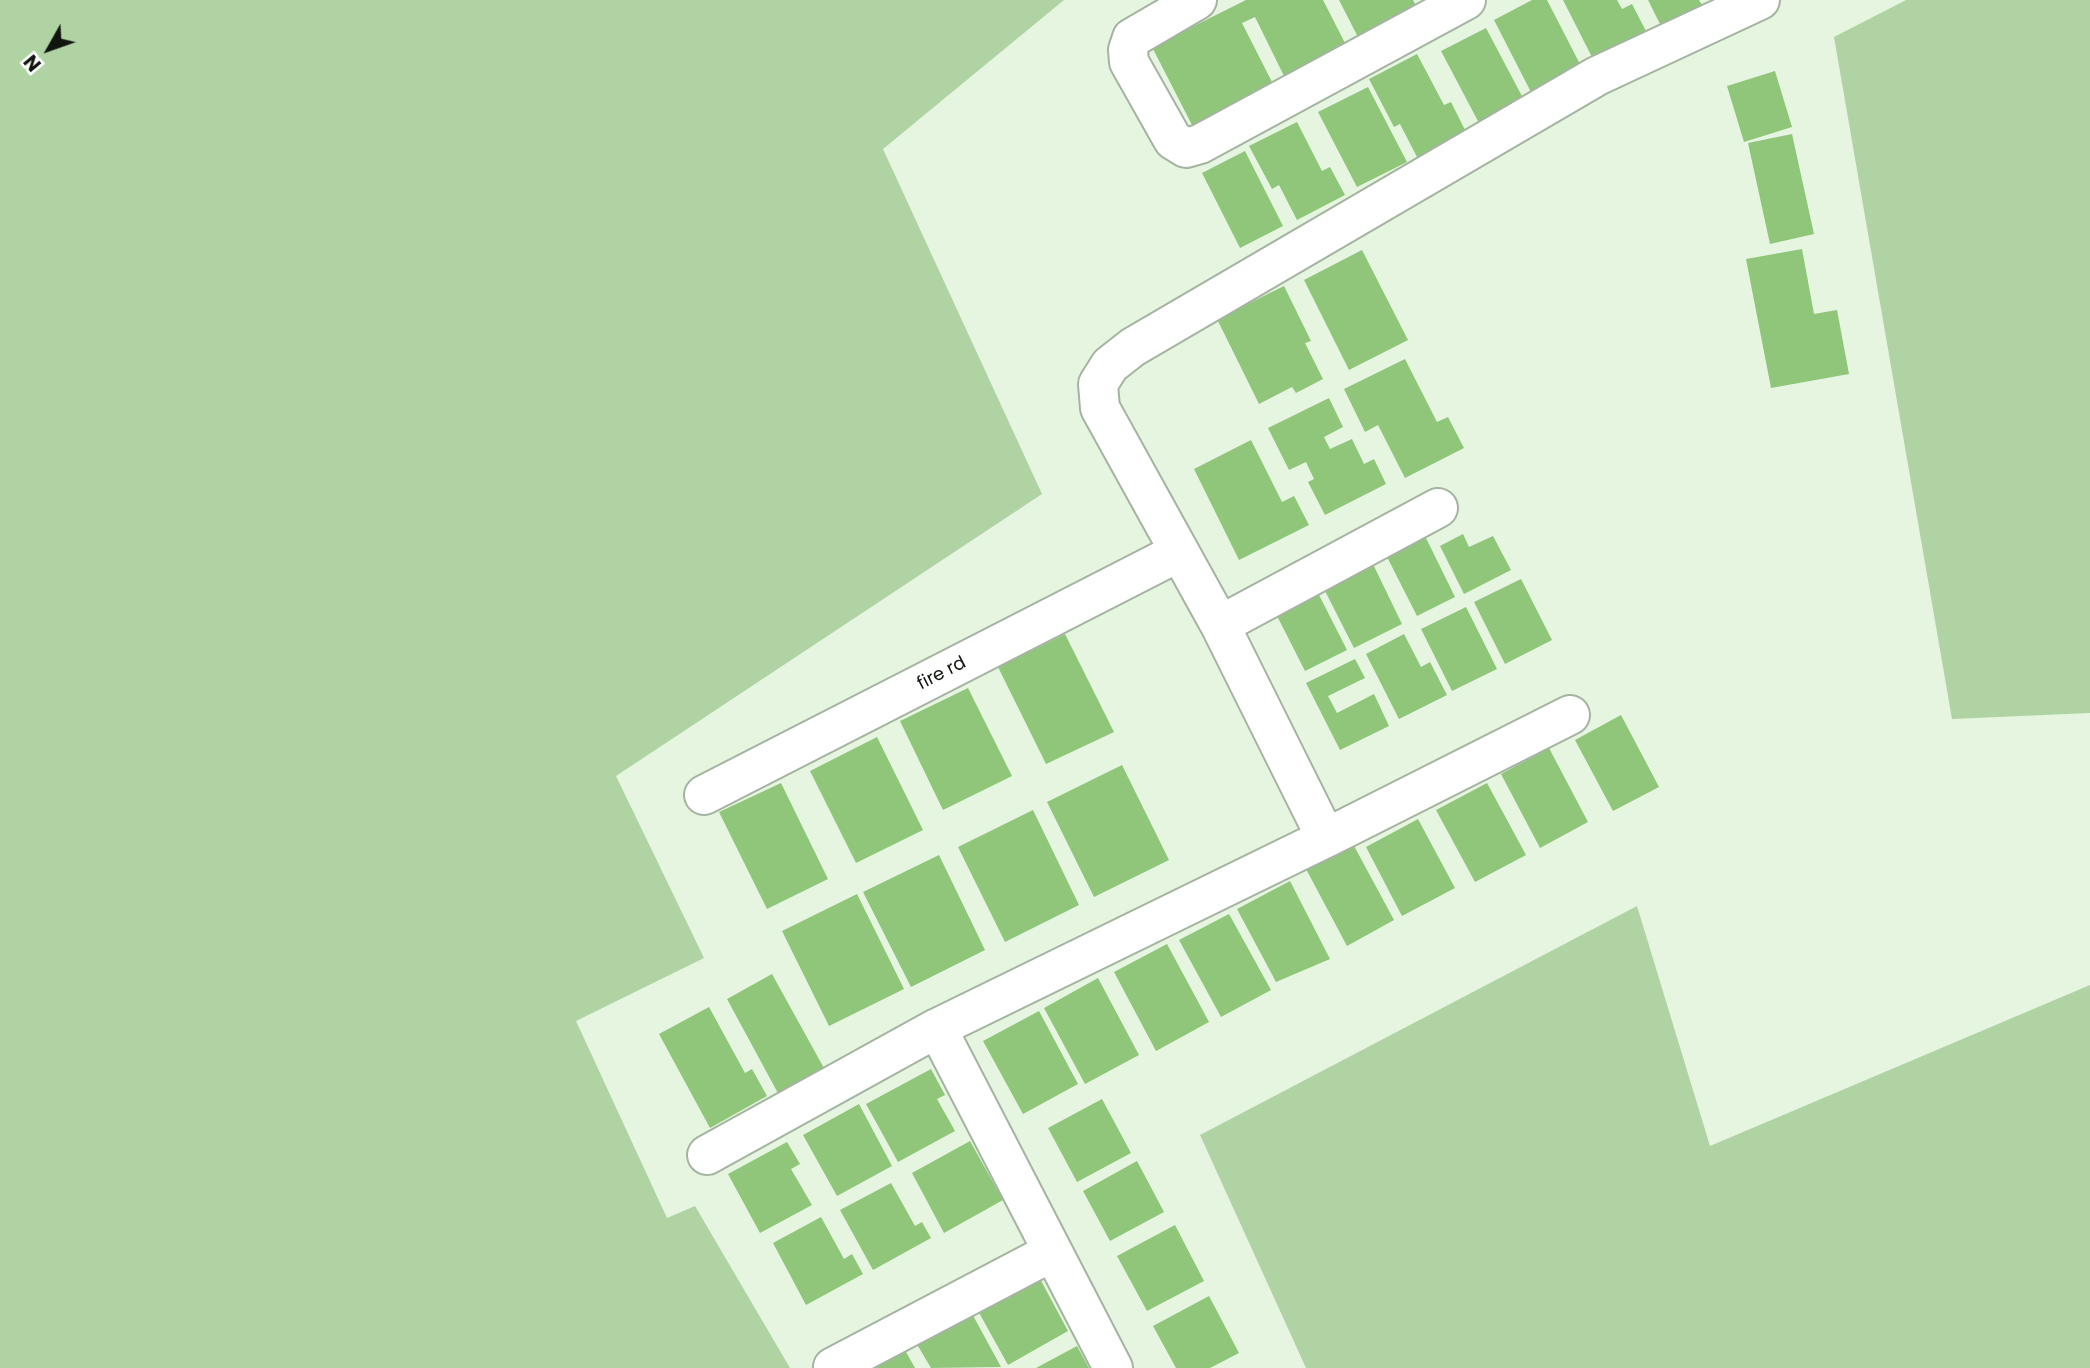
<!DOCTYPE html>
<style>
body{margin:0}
#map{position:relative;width:2090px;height:1368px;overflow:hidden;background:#e5f5e0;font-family:Poppins,sans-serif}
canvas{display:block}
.north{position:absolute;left:14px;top:14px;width:70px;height:70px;-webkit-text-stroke:5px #fff;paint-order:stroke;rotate:230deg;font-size:19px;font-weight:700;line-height:28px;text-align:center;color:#10150e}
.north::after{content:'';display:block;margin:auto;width:24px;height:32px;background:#10150e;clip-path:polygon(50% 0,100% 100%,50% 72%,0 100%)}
</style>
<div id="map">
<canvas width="2090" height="1368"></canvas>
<div class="north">N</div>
</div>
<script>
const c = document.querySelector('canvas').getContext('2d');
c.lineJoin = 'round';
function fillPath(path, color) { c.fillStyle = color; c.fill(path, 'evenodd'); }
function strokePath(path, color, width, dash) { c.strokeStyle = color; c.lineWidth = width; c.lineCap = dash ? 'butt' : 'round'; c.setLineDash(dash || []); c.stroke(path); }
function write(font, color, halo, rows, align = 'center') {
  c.font = font + ' Poppins,sans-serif'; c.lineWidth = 7; c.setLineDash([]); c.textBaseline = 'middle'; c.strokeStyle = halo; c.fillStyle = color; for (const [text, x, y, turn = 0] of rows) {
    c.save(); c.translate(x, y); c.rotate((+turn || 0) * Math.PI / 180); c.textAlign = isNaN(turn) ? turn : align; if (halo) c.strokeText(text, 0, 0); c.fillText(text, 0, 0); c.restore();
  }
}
fillPath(new Path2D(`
 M 0,0 L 1064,0 L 883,149 L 1042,494 L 616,776 L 704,958 L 576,1021 L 667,1218 L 695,1206 L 790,1368 L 0,1368 Z
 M 1906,0 L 2090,0 L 2090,713 L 1952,719 L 1834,37 Z
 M 1637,906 L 1710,1146 L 2090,985 L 2090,1368 L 1306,1368 L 1200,1135 Z`), '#b0d3a4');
fillPath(new Path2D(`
 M 1246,0 L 1323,0 L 1347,47 L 1285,78 L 1255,17 L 1242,23 L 1273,84 L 1192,125 L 1152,47 Z
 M 1339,0 L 1413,0 L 1419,11 L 1360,41 Z
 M 1532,0 L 1547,0 L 1583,70 L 1533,96 L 1494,20 Z
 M 1563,0 L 1617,0 L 1622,9 L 1632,4 L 1649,37 L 1596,65 Z
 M 1648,0 L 1699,0 L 1704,8 L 1663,30 Z
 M 1486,28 L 1524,100 L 1479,123 L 1441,51 Z
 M 1417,54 L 1444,105 L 1451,102 L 1466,132 L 1417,157 L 1400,124 L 1394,127 L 1369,79 Z
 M 1775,71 L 1792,127 L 1744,142 L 1727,86 Z
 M 1368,87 L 1407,162 L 1357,187 L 1318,112 Z
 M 1297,122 L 1322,171 L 1330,167 L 1345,195 L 1297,220 L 1279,185 L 1272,189 L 1249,146 Z
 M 1792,134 L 1814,234 L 1770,244 L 1748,143 Z
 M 1245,151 L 1283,226 L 1240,248 L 1202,173 Z
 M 1802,249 L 1814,314 L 1837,310 L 1849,374 L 1771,388 L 1746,259 Z
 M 1362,250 L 1408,340 L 1349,370 L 1304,280 Z
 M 1284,286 L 1311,341 L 1305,343 L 1323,379 L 1296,393 L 1292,387 L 1259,404 L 1217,319 Z
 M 1405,359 L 1437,422 L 1448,417 L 1464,448 L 1405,478 L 1378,425 L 1365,432 L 1344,389 Z
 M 1329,398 L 1343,427 L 1324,437 L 1330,449 L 1352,439 L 1364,464 L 1374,459 L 1386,484 L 1325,515 L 1308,482 L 1314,479 L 1306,462 L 1289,470 L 1268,428 Z
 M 1251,440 L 1282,502 L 1294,496 L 1309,525 L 1239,560 L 1194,469 Z
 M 1463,534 L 1469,547 L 1493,536 L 1511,570 L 1464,594 L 1440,546 Z
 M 1425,536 L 1455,597 L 1417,616 L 1386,555 Z
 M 1371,560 L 1402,624 L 1354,648 L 1322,585 Z
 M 1521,579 L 1552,640 L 1505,664 L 1474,602 Z
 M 1316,589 L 1347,650 L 1305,671 L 1274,610 Z
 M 1466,607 L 1497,669 L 1452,691 L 1421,629 Z
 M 1065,634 L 1114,732 L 1046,764 L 998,667 Z
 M 1404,634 L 1421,667 L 1430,662 L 1447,695 L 1399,719 L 1366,654 Z
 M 1355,659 L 1365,678 L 1328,696 L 1337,713 L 1374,694 L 1389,726 L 1340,750 L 1306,683 Z
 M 968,688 L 1012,776 L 943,810 L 900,721 Z
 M 1621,715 L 1659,787 L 1613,811 L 1575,740 Z
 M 877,737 L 923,830 L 856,863 L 810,771 Z
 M 1549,748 L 1588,822 L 1540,848 L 1501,774 Z
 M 1122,765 L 1169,860 L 1094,897 L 1047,802 Z
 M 781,783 L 828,879 L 767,909 L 719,812 Z
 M 1487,783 L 1526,855 L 1475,882 L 1436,810 Z
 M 1033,810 L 1079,905 L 1005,942 L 958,847 Z
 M 1418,819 L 1455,888 L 1402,916 L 1366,847 Z
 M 1353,844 L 1394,920 L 1347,946 L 1306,869 Z
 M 939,855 L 985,950 L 911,987 L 863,892 Z
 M 1290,881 L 1330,959 L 1276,982 L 1237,909 Z
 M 857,894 L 904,989 L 829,1026 L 782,931 Z
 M 1229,914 L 1271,990 L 1221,1017 L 1179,940 Z
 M 1167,944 L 1209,1022 L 1156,1051 L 1114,972 Z
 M 772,974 L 825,1070 L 779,1095 L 727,999 Z
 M 1098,978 L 1139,1055 L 1085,1084 L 1044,1008 Z
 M 709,1007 L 745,1073 L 752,1069 L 767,1096 L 710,1128 L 659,1034 Z
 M 1039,1011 L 1078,1084 L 1023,1114 L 983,1041 Z
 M 931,1069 L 945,1095 L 937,1099 L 955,1131 L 898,1162 L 866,1104 Z
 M 1102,1099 L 1131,1153 L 1077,1182 L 1048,1128 Z
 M 859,1104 L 892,1166 L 837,1196 L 803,1135 Z
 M 970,1141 L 1003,1200 L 944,1233 L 912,1173 Z
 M 787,1142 L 800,1164 L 791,1169 L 812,1205 L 760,1233 L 728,1174 Z
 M 1137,1161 L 1164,1212 L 1110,1241 L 1083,1191 Z
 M 891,1183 L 915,1226 L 922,1222 L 931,1238 L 873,1270 L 840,1210 Z
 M 821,1217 L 844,1259 L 852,1254 L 863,1274 L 806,1305 L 773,1243 Z
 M 1175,1225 L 1204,1281 L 1147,1311 L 1117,1256 Z
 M 1038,1275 L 1068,1331 L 1008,1365 L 977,1309 Z
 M 1209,1296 L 1239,1353 L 1210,1368 L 1176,1368 L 1153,1326 Z
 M 970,1310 L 1001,1367 L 931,1368 L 915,1341 Z
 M 901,1343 L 915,1368 L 855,1368 Z
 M 1077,1346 L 1089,1368 L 1036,1368 Z`), '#8fc67a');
const minor = new Path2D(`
 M 1197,0 L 1132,38 L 1128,50 L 1129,62 L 1173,140 L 1186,148 L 1200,144 L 1466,0
 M 1220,625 L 1438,508
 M 704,795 L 1179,552
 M 1326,838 L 1570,715
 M 707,1155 L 937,1028
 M 833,1367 L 1052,1252
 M 1113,1368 L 937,1028 L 1326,838 L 1220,625 L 1100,408 L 1098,384 L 1110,365 L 1133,347 L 1597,76 L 1760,0`);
strokePath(minor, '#a5b4a0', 42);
strokePath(minor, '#fff', 38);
write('18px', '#10150e', '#fff', [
 ["fire rd",942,674,-27]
]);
</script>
